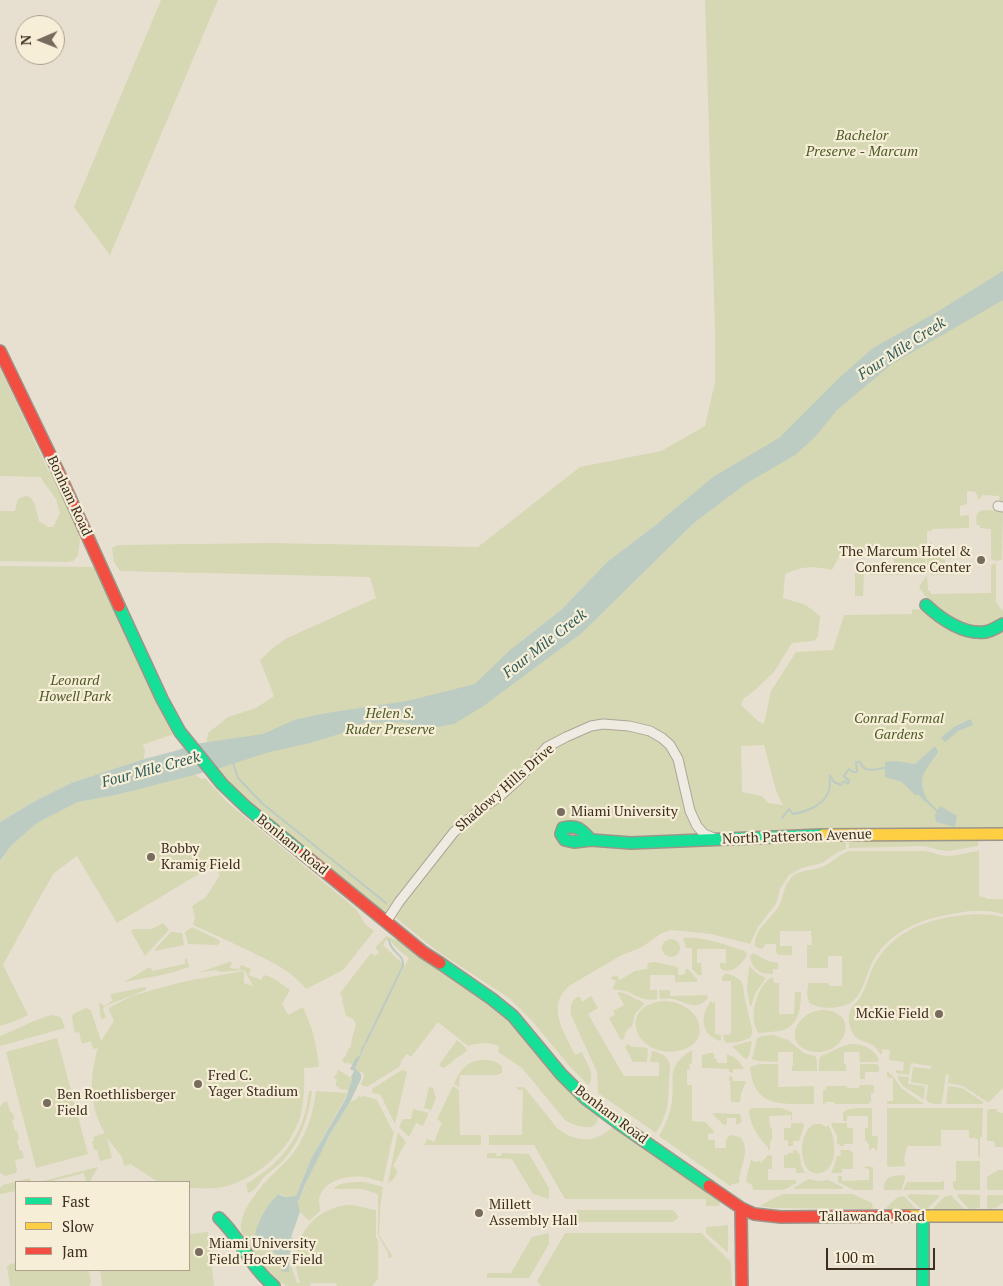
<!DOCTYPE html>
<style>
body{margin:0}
#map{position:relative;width:1003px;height:1286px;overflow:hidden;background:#e7e0d1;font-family:"PT Serif",serif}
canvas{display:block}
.legend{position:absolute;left:15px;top:1181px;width:175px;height:90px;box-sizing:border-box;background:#f7eed8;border:1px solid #ada18e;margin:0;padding:6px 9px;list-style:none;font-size:15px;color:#3d2e20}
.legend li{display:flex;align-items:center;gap:10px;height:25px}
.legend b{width:25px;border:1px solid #ada18e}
.north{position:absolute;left:15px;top:15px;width:50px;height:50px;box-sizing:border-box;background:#f7eed8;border:1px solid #ada18e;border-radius:50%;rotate:269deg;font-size:14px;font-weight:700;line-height:20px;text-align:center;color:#3d2e20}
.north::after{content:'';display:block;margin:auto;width:18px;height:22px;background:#786c5e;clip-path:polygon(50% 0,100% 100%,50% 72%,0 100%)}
.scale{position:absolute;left:826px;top:1248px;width:109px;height:22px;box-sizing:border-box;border:2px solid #3d2e20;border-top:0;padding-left:6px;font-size:15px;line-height:18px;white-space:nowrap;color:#3d2e20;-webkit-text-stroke:4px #f7eed8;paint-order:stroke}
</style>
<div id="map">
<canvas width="1003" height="1286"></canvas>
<ul class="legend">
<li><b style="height:6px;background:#16e098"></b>Fast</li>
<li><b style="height:6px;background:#ffcf43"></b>Slow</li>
<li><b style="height:6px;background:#f24e42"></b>Jam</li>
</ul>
<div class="north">N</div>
<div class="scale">100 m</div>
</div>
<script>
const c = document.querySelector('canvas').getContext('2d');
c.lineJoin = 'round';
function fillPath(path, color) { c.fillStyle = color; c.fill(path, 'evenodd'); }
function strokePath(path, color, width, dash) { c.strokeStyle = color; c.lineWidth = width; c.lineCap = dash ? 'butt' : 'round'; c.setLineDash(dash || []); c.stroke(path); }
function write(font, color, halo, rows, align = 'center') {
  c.font = font + ' "PT Serif",serif'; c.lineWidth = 4.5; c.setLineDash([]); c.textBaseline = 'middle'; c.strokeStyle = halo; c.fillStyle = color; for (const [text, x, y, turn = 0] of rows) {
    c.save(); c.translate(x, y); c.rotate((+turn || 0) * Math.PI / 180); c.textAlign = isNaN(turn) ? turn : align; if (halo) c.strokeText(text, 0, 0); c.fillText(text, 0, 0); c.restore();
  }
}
fillPath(new Path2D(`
 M 161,0 L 218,0 L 110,255 L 74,207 Z
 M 705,0 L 1003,0 L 1003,503 L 1000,502 L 999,496 L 982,495 L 980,499 L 978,498 L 976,492 L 967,491 L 967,504 L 960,506 L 960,516 L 969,515 L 969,528 L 932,529 L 932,531 L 927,531 L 927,546 L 925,548 L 917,543 L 925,549 L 926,573 L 913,573 L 909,567 L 894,563 L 893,556 L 900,547 L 900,546 L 893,552 L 841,553 L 832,570 C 813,566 803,566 785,574 L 783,598 L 806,605 L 820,616 L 818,636 L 816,639 L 813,641 L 792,643 L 774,672 L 754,691 L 744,698 L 741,705 L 758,721 L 764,724 L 771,691 L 796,652 L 833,650 L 844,615 L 912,614 L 912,609 L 922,610 L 927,612 L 943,623 L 1003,629 L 1003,831 L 846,839 L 846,849 L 838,852 L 822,863 L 802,868 L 789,875 L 780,889 L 776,904 L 758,927 L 750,944 L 711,934 L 671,930 L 660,934 L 642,947 L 620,956 L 569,986 C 545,1007 565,1032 575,1055 L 582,1052 C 586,1062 597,1077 588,1085 L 571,1068 L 533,1022 L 509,998 L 437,951 L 396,918 L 378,910 L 251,809 L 217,769 L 206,747 L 208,733 L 228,717 L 256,708 L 274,696 L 260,660 L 273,648 L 287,638 L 376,598 L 370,577 L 120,571 L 114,562 L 112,548 L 118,545 L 270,543 L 478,547 L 580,467 L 661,451 L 705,426 L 715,382 L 715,330 ZM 731,495 L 694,523 L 582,633 L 537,666 L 522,640 L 562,609 L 607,562 L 657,524 ZM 764,745 L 776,791 L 783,805 L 768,803 L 762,796 L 742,792 L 741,746 Z
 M 0,368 L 49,472 L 52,473 L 77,524 L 80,540 L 78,556 L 73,561 L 66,562 L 0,561 L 0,511 L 15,511 L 18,499 L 25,496 L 30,497 L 34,502 L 39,521 L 48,527 L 53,527 L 60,513 L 56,499 L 42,480 L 41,477 L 0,476 Z
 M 984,510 L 1003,511 L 1002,560 L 996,561 L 991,559 L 991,529 L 980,528 L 980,525 L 977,525 C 976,518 975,511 984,510 Z
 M 930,542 L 932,542 L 932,547 L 954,547 L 954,556 L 952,557 L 952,559 L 948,559 L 930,550 Z
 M 927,550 L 945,560 L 945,564 L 927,573 Z
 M 996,563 L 996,602 L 998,605 L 1003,611 L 1003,619 L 989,627 L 970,627 L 933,607 L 919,587 L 927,575 L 928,590 L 930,591 L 931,594 L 991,593 L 991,565 Z
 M 894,565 L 908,568 L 909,571 L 909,575 L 870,575 L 870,572 L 893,573 Z
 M 948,565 L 952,565 L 952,568 L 954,568 L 954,575 L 931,575 L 931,573 Z
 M 0,566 L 100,567 L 180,732 L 142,745 L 145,750 L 144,759 L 71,783 L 35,801 L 0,822 Z
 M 855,572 L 864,572 L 863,596 L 855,596 Z
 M 194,774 L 202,779 L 205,778 L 228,803 L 356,909 L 366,925 L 374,931 L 343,970 L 306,989 C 291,969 265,959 243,948 C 227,940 210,933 193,925 L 195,917 L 192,906 L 206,897 L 220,875 L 214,865 L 117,923 L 77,856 L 54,873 L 40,897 L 3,965 L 28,1015 L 18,1020 L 0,1026 L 0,862 L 11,846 L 37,823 L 78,802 L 116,795 Z
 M 976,837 L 978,841 L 978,846 L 948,851 L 940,850 L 924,846 L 849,848 L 849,840 Z
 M 849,851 L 921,851 C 931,851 939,856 950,856 C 959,855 969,852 979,851 L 979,896 L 984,897 L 987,899 L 1003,899 L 1003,914 C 988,910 973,910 958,913 C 924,918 893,929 874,959 C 867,971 864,991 854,1000 C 844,1010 818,1010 808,1002 L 809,1001 L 807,995 L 808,983 L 828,983 L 829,986 L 842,986 L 842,956 L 828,956 L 828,968 L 807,968 L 807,945 L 812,945 L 811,931 L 780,931 L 780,946 L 792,946 L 792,955 L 778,955 L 776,952 L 776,944 L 765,944 L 764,948 L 760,949 L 755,946 C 753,929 773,918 780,904 C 784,894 784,884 793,876 C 802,869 812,871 822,867 C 832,863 838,855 849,851 Z
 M 976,914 L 994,915 L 1003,917 L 1003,1088 L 989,1102 L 987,1102 L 963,1086 L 948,1083 L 949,1075 L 946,1074 L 942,1103 C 938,1105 929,1104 926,1100 L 928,1085 L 911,1082 L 913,1067 L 931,1069 L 931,1066 L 911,1063 L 909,1075 L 896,1073 L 896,1070 L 903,1071 L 904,1062 L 889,1060 L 890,1050 L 883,1049 L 881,1055 C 879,1052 877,1049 874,1046 C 866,1041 856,1041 852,1032 C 848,1024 847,1013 853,1006 C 856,1002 860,999 862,994 C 867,985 869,975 874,965 C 896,926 935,917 976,914 Z
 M 163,923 L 169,930 L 145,956 L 131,931 L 133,929 L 152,929 Z
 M 192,927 L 219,940 L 220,943 L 217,945 L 188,944 L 185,932 Z
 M 171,932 L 182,933 L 184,945 L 155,951 L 155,949 Z
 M 386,936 L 392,938 L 396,940 L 397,938 L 488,1003 L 503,1015 L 598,1115 C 599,1135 574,1126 565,1120 L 522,1068 L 498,1052 L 499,1046 C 488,1042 479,1043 468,1046 L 438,1022 L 411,1057 L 407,1054 L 401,1061 L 400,1066 L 367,1087 L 361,1085 L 364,1076 L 362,1072 L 359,1072 L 354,1069 L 382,1010 C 373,1022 367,1039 361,1052 C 359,1058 355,1059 352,1065 L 347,1062 L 346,1064 L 342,1061 L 344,1057 L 346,1056 L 346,1054 L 349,1048 L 351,1047 C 351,1043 352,1039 353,1035 C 356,1025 359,1020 346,1016 L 344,1008 L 345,1006 L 343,1006 L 342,1000 L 343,998 L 341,996 L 340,993 L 371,953 L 375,956 L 379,952 L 375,948 ZM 386,940 L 390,940 C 394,946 402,953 409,958 L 382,1009 L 402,968 L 402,963 L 385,947 L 383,945 Z
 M 683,938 C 703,936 726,945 745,951 L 747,955 C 742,964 731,976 720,968 L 720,963 L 726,963 L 726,949 L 697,949 L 697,963 L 701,963 L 702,975 L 698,975 L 692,969 L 692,948 L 686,948 Z
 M662 948a9 9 0 1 1 18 0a9 9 0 1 1-18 0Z
 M 753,953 L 768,961 L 778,963 L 778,969 L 773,969 L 773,974 C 761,975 751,969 750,956 Z
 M 187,958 L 189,967 C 168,975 146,978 124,982 L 148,968 L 151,968 L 152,971 L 185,964 L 185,959 Z
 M 229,962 L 232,962 L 230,968 L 239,969 L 241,965 L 251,969 L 249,975 L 261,980 L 264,975 C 273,977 282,984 290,990 L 282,1004 L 288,1015 L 303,1007 C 312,1027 317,1044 319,1067 L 304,1068 C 305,1083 304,1098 301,1114 C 292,1150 252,1184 216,1188 C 207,1189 198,1188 189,1188 L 189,1182 L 161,1182 L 155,1180 L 129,1163 L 129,1165 L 124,1166 L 122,1157 L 107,1138 L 112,1158 L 100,1161 L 97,1150 L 94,1150 L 92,1142 L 94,1141 L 93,1137 L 105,1133 C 89,1107 89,1077 98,1048 L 93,1049 L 91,1041 L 82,1044 L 79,1032 L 75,1033 L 72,1018 L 73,1014 L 86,1008 L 91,1010 L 101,1041 L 114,1021 L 108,1008 L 132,996 L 156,989 L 186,981 L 244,971 L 244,983 L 253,986 L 245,971 L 244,970 L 221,972 L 215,970 L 198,973 Z
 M 654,962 L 678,967 L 678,975 L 685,974 L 686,969 L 688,969 L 697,979 L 697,982 L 675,982 L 675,975 L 650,975 L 650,990 L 657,990 L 657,999 C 637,1003 632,988 614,990 L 613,988 L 616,981 L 610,978 L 616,975 L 620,980 L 635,971 L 647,969 L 648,963 Z
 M 749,966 L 758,974 L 766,978 L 756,992 L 751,1006 L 750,1006 L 747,990 Z
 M 725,974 L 729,974 L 734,976 L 740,980 L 743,985 L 745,1000 L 752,1029 L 752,1034 L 750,1038 L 739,1042 L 726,1043 L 724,1040 L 723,1035 L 731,1034 L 731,981 L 722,981 L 722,977 Z
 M 773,977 L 774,983 L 779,983 L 779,1014 L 794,1014 L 795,992 L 801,992 C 801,1008 799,1027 780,1031 C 773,1032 766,1032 759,1033 C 747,1021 757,982 773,977 Z
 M 145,987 L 146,988 L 146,990 L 105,1006 L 103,1009 L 106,1017 L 101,1019 L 99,1004 L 101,1003 L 104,1006 L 113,1000 L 110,995 L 111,994 Z
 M 659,990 L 670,990 L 670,996 L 707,995 L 708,998 C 695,1012 687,1002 673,999 C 669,998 664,999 660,999 Z
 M 617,992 C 627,992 634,999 643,1002 L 644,1004 L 635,1014 L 632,1026 L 627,1030 L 624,1036 L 625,1038 L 621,1040 L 609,1018 L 615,1015 L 613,1011 L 624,1005 Z
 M 591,996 L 598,1008 L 588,1014 L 624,1076 L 659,1076 L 659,1062 L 650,1062 L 652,1051 C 658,1052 665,1054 668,1060 C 672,1067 669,1073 669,1080 C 668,1103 669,1112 656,1133 L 598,1093 L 597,1072 L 571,1015 C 570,1008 571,1001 577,997 L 580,997 L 582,1002 Z
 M 664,1001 C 702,1002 715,1045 677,1051 C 635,1058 616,1005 664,1001 Z
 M 711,1001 L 713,1003 L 715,1002 L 715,1034 L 721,1035 L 721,1040 L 720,1041 C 700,1034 700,1016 711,1001 Z
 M 821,1010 C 861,1010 847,1054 816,1052 C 782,1049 793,1013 821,1010 Z
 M 52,1015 L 61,1017 L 65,1028 L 0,1046 L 0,1036 C 17,1030 34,1019 52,1015 Z
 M 773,1035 L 788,1040 L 804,1053 L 815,1056 L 817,1060 L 817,1071 L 792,1071 L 792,1066 L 793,1065 L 793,1052 L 778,1052 L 778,1062 L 759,1061 L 752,1059 L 757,1038 L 762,1036 Z
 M 57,1038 L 88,1154 L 36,1168 L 6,1052 Z
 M 457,1040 L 465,1047 L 467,1051 L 455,1059 L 450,1064 L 443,1068 L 439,1065 Z
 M 750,1041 L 752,1042 L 749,1056 L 747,1059 L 744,1058 L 733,1047 L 733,1046 Z
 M 628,1044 C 635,1050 641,1045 648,1049 L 647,1062 L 633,1062 L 625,1047 Z
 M 851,1044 C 863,1044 874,1048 879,1060 L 877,1062 L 860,1062 L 859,1052 L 844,1052 L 844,1064 L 846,1064 L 846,1071 L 819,1071 L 819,1060 L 821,1056 C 832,1052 840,1046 851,1044 Z
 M 692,1050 L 692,1063 L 689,1064 L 690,1069 L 687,1070 L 687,1085 L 692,1085 L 692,1121 L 705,1122 L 714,1131 L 714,1133 L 708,1134 L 708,1140 L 715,1140 L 715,1148 L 726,1148 C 726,1142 725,1137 732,1135 L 740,1137 C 752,1150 739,1167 739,1183 L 733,1184 L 730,1186 L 659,1136 C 665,1125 670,1114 672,1102 C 675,1077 665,1067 692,1050 Z
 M 710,1053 L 714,1053 L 714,1058 L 716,1059 L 718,1063 L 727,1063 L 727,1054 C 735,1057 740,1061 744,1069 L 733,1069 L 733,1073 L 729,1072 L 729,1069 L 702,1068 L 702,1055 Z
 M 481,1060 C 489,1059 496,1061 502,1066 L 502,1073 L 497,1075 L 460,1075 L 459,1087 L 454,1084 C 460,1071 465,1062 481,1060 Z
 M 760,1064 L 778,1064 L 778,1087 L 814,1086 L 814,1104 C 782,1104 753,1108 750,1067 Z
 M 860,1064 L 876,1064 L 879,1066 L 879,1070 L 878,1072 L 865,1072 L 865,1079 L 860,1079 Z
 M 337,1070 L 342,1072 L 352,1079 L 349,1090 L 339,1089 L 339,1087 L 336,1086 L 336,1082 L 337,1080 L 334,1078 L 334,1076 L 337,1074 Z
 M 402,1070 L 407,1072 L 395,1124 L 380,1094 L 372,1093 L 372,1089 Z
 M 887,1071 L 893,1076 L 901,1088 L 924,1104 L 887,1104 L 887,1101 L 893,1101 L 893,1078 L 887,1077 Z
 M 731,1076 L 732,1076 L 733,1081 L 746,1081 L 741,1094 L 740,1102 L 731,1102 L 730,1081 L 729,1081 L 729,1077 Z
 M 898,1076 L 909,1077 L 908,1084 L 925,1086 L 924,1099 L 923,1099 L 903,1086 L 898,1079 Z
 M 860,1085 L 872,1085 L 874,1086 L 874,1093 L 871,1093 L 871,1102 L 869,1102 L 869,1104 L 835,1104 L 834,1102 L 825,1102 L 825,1104 L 823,1104 L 823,1090 L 826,1090 L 826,1086 L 847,1086 L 847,1088 L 859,1088 Z
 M 453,1086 L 459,1090 L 460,1135 L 481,1135 L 481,1145 L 424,1145 L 427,1139 L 434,1142 L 442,1123 L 437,1119 Z
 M 948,1086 L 962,1088 L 983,1102 L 983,1104 L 946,1104 Z
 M 429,1087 L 433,1088 L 436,1098 L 431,1110 L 424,1108 Z
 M 517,1087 L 521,1087 L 525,1088 L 557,1128 C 569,1138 585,1143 600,1136 C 605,1133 609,1130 614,1127 L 722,1201 L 718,1206 L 706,1206 L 706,1199 L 565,1199 L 534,1145 L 489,1145 L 489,1135 L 522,1135 L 523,1090 L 518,1090 Z
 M 309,1091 L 312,1091 C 309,1117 300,1142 282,1162 C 276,1167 270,1172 264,1177 C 259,1183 255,1191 248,1193 L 246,1184 C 282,1163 305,1134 309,1091 Z
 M 316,1091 L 347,1093 L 345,1098 L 311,1159 L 296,1196 L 285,1197 L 281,1194 L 277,1195 L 276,1199 L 272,1201 L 258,1224 L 261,1240 L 277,1255 L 277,1257 L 289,1272 L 290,1263 L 297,1283 L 300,1283 C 298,1275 295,1268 296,1260 C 296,1230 320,1207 349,1205 C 358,1205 367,1209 376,1210 L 376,1238 L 378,1239 L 378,1279 L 372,1286 L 337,1286 L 336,1283 L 311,1283 L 310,1286 C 305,1286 292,1286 287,1286 C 281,1283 266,1269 261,1263 C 255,1256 243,1240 241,1230 C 238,1214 259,1188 270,1177 C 279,1168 289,1160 296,1149 C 308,1131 313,1112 316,1091 Z
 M 358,1096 L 360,1097 L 365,1096 L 377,1100 L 392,1130 L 394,1131 L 383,1182 C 377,1180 370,1178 364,1177 C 348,1175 322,1180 319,1200 C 319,1203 320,1208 320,1211 L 309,1221 L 300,1212 L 298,1202 L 316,1161 L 330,1134 L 350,1102 L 357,1099 Z
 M 7,1101 L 10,1112 L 12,1112 L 15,1119 L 12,1120 L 15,1131 L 17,1131 L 19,1139 L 17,1140 L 20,1151 L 22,1151 L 24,1158 L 15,1160 L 17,1170 L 16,1173 L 5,1176 L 0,1173 L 0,1107 L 3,1103 Z
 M 751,1108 L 781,1108 L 792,1112 L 792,1120 L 791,1120 L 791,1115 L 769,1116 L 770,1127 L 772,1128 L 772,1140 L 770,1141 L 770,1150 L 768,1150 L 768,1147 C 758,1138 750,1124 749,1111 L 750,1110 Z
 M 857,1108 L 872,1108 L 872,1136 L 878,1136 L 877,1151 L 876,1151 L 875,1148 L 871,1148 L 871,1150 L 869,1150 L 869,1144 L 868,1144 L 867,1141 L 865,1141 L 865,1128 L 868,1128 L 868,1116 L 847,1116 L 847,1121 L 843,1121 L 843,1112 L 849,1109 Z
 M 887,1108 L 983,1108 L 982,1137 L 980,1137 L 980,1157 L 978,1157 L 978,1139 L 969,1138 L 969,1130 L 941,1130 L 941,1146 L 907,1146 L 904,1160 L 906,1166 L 888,1167 L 887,1165 Z
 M 413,1109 L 429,1113 L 423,1126 L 416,1123 L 409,1137 L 399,1127 L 403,1119 L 411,1119 Z
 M 989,1109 L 997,1109 L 997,1112 L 1003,1113 L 1003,1147 L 995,1147 L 994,1141 L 987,1141 L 987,1111 Z
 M 715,1113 L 740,1114 L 742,1122 L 736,1125 L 736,1118 L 727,1118 L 727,1124 L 724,1125 L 712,1114 Z
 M 791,1123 L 803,1123 L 804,1126 L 799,1141 L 793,1141 L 793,1146 L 788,1146 L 788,1141 L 784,1140 L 784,1128 L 791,1128 Z
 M 832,1123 L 847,1123 L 847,1128 L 853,1128 L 853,1144 L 844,1144 L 844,1146 L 840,1146 L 839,1144 L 837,1144 L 837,1136 L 831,1124 Z
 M 814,1124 L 821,1124 L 826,1127 L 828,1125 C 836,1137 839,1168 821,1173 C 806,1177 801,1158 802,1147 C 803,1137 806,1129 814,1124 Z
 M 398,1132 L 406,1142 L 393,1166 L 398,1171 L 392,1181 L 390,1180 L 389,1183 L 388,1182 Z
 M 793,1150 L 797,1150 L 797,1152 L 799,1153 L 802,1167 L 805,1173 L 796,1173 L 796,1168 L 784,1168 L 784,1155 L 788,1155 L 788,1153 L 793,1153 Z
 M 840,1150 L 851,1150 L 851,1152 L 853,1152 L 853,1169 L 842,1169 L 842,1173 L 831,1173 L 835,1164 L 837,1156 L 841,1156 Z
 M 487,1153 L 496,1153 L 496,1156 L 501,1156 L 502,1153 L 529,1154 L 549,1188 L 549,1199 L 533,1194 L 512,1159 L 487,1158 Z
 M 768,1155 L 772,1156 L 772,1169 L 768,1169 L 768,1180 L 796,1180 L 796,1183 L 786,1189 L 781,1190 L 753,1190 L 752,1185 L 746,1182 L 747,1174 L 751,1160 L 755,1162 L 759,1161 L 761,1163 Z
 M 956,1161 L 980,1161 L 980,1190 L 956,1190 L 953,1188 L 953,1181 L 956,1181 Z
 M 865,1166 L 873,1167 L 873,1190 L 854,1190 L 838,1182 L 838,1176 L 842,1176 L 842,1181 L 869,1180 L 869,1169 L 865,1168 Z
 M 97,1167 L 97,1169 L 90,1181 L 86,1182 L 84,1173 L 48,1182 L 40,1182 Z
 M 998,1170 L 1003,1170 L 1003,1190 L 988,1190 L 987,1189 L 987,1177 Z
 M 905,1175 L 905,1179 L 901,1190 L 884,1190 C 884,1175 892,1176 905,1175 Z
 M 30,1178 L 31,1182 L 16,1182 L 16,1191 L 0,1194 L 0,1188 L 3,1185 Z
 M 809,1179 L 817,1181 L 828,1180 L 843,1187 L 843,1189 L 794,1189 L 795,1187 Z
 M 942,1181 L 944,1181 L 944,1189 L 942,1190 L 903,1190 L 907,1182 L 941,1182 Z
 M 357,1182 L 364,1182 L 383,1187 L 380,1209 L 379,1235 L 393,1257 L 388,1258 L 388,1253 L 378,1235 L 378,1194 L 362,1189 L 334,1189 C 338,1182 349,1183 357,1182 Z
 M 784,1194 L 853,1194 L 872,1203 L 873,1209 L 772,1208 L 760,1206 L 778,1196 Z
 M 910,1194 L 938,1195 L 940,1196 L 928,1208 L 921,1209 L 907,1196 Z
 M 959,1194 L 980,1195 L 980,1208 L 969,1209 L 957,1196 Z
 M 951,1195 L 964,1209 L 933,1209 L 944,1197 Z
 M 988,1195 L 1003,1195 L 1003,1202 C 999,1206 993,1211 987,1208 L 987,1197 Z
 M 902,1196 L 905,1197 L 916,1209 L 887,1209 L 887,1207 C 891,1203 896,1197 902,1196 Z
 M 577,1210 L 673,1210 L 679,1217 L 673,1222 L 577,1222 Z
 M 728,1225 L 728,1251 L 727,1252 L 706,1233 L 706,1227 Z
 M 208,1232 L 214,1286 L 102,1286 L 100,1270 L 189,1270 L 189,1234 Z
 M 549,1233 L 549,1244 L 529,1278 L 487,1278 L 487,1273 L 511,1273 L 532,1237 Z
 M 565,1233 L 701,1233 L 731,1262 L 732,1286 L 541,1286 L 537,1281 Z
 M 16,1263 L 16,1270 L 89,1270 L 91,1284 L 89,1286 L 10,1286 L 7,1267 L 10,1264 Z`), '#d6d7b3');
fillPath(new Path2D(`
 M 1003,271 L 1003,300 L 892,364 L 837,410 L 815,437 L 795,455 L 747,483 L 694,523 L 582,633 L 482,707 L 454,724 L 419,730 L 411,726 L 412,724 L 402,722 L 363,723 L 346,732 L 310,743 L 269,752 L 217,769 L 116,795 L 78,802 L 37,823 L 11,846 L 0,861 L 0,822 L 35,801 L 71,783 L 144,759 L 175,751 L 195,744 L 263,734 L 294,720 L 327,713 L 407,701 L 475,684 L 510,650 L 562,609 L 607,562 L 657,524 L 713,477 L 779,438 L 839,378 L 873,348 L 937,312 Z
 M 971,719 L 973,725 L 958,731 L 945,742 L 941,738 L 954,727 Z
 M 935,746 L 938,752 C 927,770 915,776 927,799 L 925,802 L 919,795 L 915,795 L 902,782 L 885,777 L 885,762 L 896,761 L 915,764 Z
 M 940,806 L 957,816 L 955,827 L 936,822 L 935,815 Z
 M 366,1041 L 367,1041 L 355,1068 L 361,1074 L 361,1079 L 350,1102 L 330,1134 L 305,1185 L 298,1202 L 300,1212 L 291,1237 L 294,1239 L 290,1254 L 289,1272 L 281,1271 L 282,1263 L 277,1257 L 277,1255 L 261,1241 L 256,1239 L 255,1236 C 256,1226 264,1211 270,1203 C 273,1199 276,1198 278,1194 L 285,1197 L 296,1196 L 311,1159 L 346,1098 L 352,1079 L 351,1077 L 354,1071 L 350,1069 L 355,1059 L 360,1055 L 361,1049 Z`), '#bcccc2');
strokePath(new Path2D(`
 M 233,763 L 238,778 L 263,804 L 386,903
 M 926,800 L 937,811
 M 782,818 L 789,809 L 793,814 C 808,811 823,806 829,791 C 830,786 830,780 830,775 L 834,782 L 841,785 L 844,781 L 848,784 L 849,781 L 844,776 L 849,769 L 853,772 L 857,772 L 856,762 L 860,762 C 865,774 874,769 885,768
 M 366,1042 L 403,966 C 404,953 391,954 389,940`), '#bcccc2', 2);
const street = new Path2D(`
 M 998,506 L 1003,507
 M 386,922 L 399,902 L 454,832 L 482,808 L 499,797 L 518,780 L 538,757 L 547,747 L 566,737 L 591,726 L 603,724 L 629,726 L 650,731 L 662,738 L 670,745 L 678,759 L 690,811 L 697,826 L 704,834 L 714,838`);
const fast = new Path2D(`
 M 926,605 C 941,619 964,635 985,632 C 992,631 997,627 1003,624
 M 119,606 L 162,699 L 180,732 L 222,784 L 246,807 L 303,854
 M 591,840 L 574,842 L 565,840 L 561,834 L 563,828 C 578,825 581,829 591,840 L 631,843 L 823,835
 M 440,963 L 492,999 L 513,1016 L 561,1074 L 586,1099 L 618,1123 L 709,1186
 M 923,1217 L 923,1286
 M 219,1218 C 241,1238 249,1266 274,1286`);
const slow = new Path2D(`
 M 823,835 L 1003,834
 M 908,1216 L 1003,1216`);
const jam = new Path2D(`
 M 0,351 L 57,469 L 119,606
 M 303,854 L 423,952 L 440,963
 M 709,1186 L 741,1208 L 754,1214 L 781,1217 L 908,1216
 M 741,1208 L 742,1286`);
strokePath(street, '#ada599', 11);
strokePath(fast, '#9c958a', 14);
strokePath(slow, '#9c958a', 14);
strokePath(jam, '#9c958a', 14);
strokePath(street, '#efebe3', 9);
strokePath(fast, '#16e098', 11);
strokePath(slow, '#ffcf43', 11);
strokePath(jam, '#f24e42', 11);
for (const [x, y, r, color] of [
 [981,560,5,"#786c5e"],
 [561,812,5,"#786c5e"],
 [151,857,5,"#786c5e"],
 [939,1014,5,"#786c5e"],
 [198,1084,5,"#786c5e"],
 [47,1103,5,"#786c5e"],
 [479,1213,5,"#786c5e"],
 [199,1252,5,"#786c5e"]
]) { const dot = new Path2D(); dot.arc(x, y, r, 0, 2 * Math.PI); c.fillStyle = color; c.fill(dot); strokePath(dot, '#f7eed8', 2); }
write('italic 14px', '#4d5a26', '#f7eed8', [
 ["Bachelor",862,136],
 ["Preserve - Marcum",862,152],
 ["Leonard",75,681],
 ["Howell Park",75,697],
 ["Helen S.",390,714],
 ["Ruder Preserve",390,730],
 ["Conrad Formal",899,719],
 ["Gardens",899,735]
]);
write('14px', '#3d2e20', '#f7eed8', [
 ["Bonham Road",69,496,65],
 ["Shadowy Hills Drive",505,788,-41],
 ["North Patterson Avenue",797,837,-2],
 ["Bonham Road",292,845,39],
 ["Bonham Road",611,1115,37],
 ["Tallawanda Road",872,1217]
]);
write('14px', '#3d2e20', '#f7eed8', [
 ["The Marcum Hotel &",971,552,"right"],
 ["Conference Center",971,568,"right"],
 ["Miami University",571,812],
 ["Bobby",161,849],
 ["Kramig Field",161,865],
 ["McKie Field",929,1014,"right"],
 ["Fred C.",208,1076],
 ["Yager Stadium",208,1092],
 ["Ben Roethlisberger",57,1095],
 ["Field",57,1111],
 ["Millett",489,1205],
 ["Assembly Hall",489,1221],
 ["Miami University",209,1244],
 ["Field Hockey Field",209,1260]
], 'left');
write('italic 15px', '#2f5d5a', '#f7eed8', [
 ["Four Mile Creek",902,349,-33],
 ["Four Mile Creek",545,644,-38],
 ["Four Mile Creek",151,770,-15]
]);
</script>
